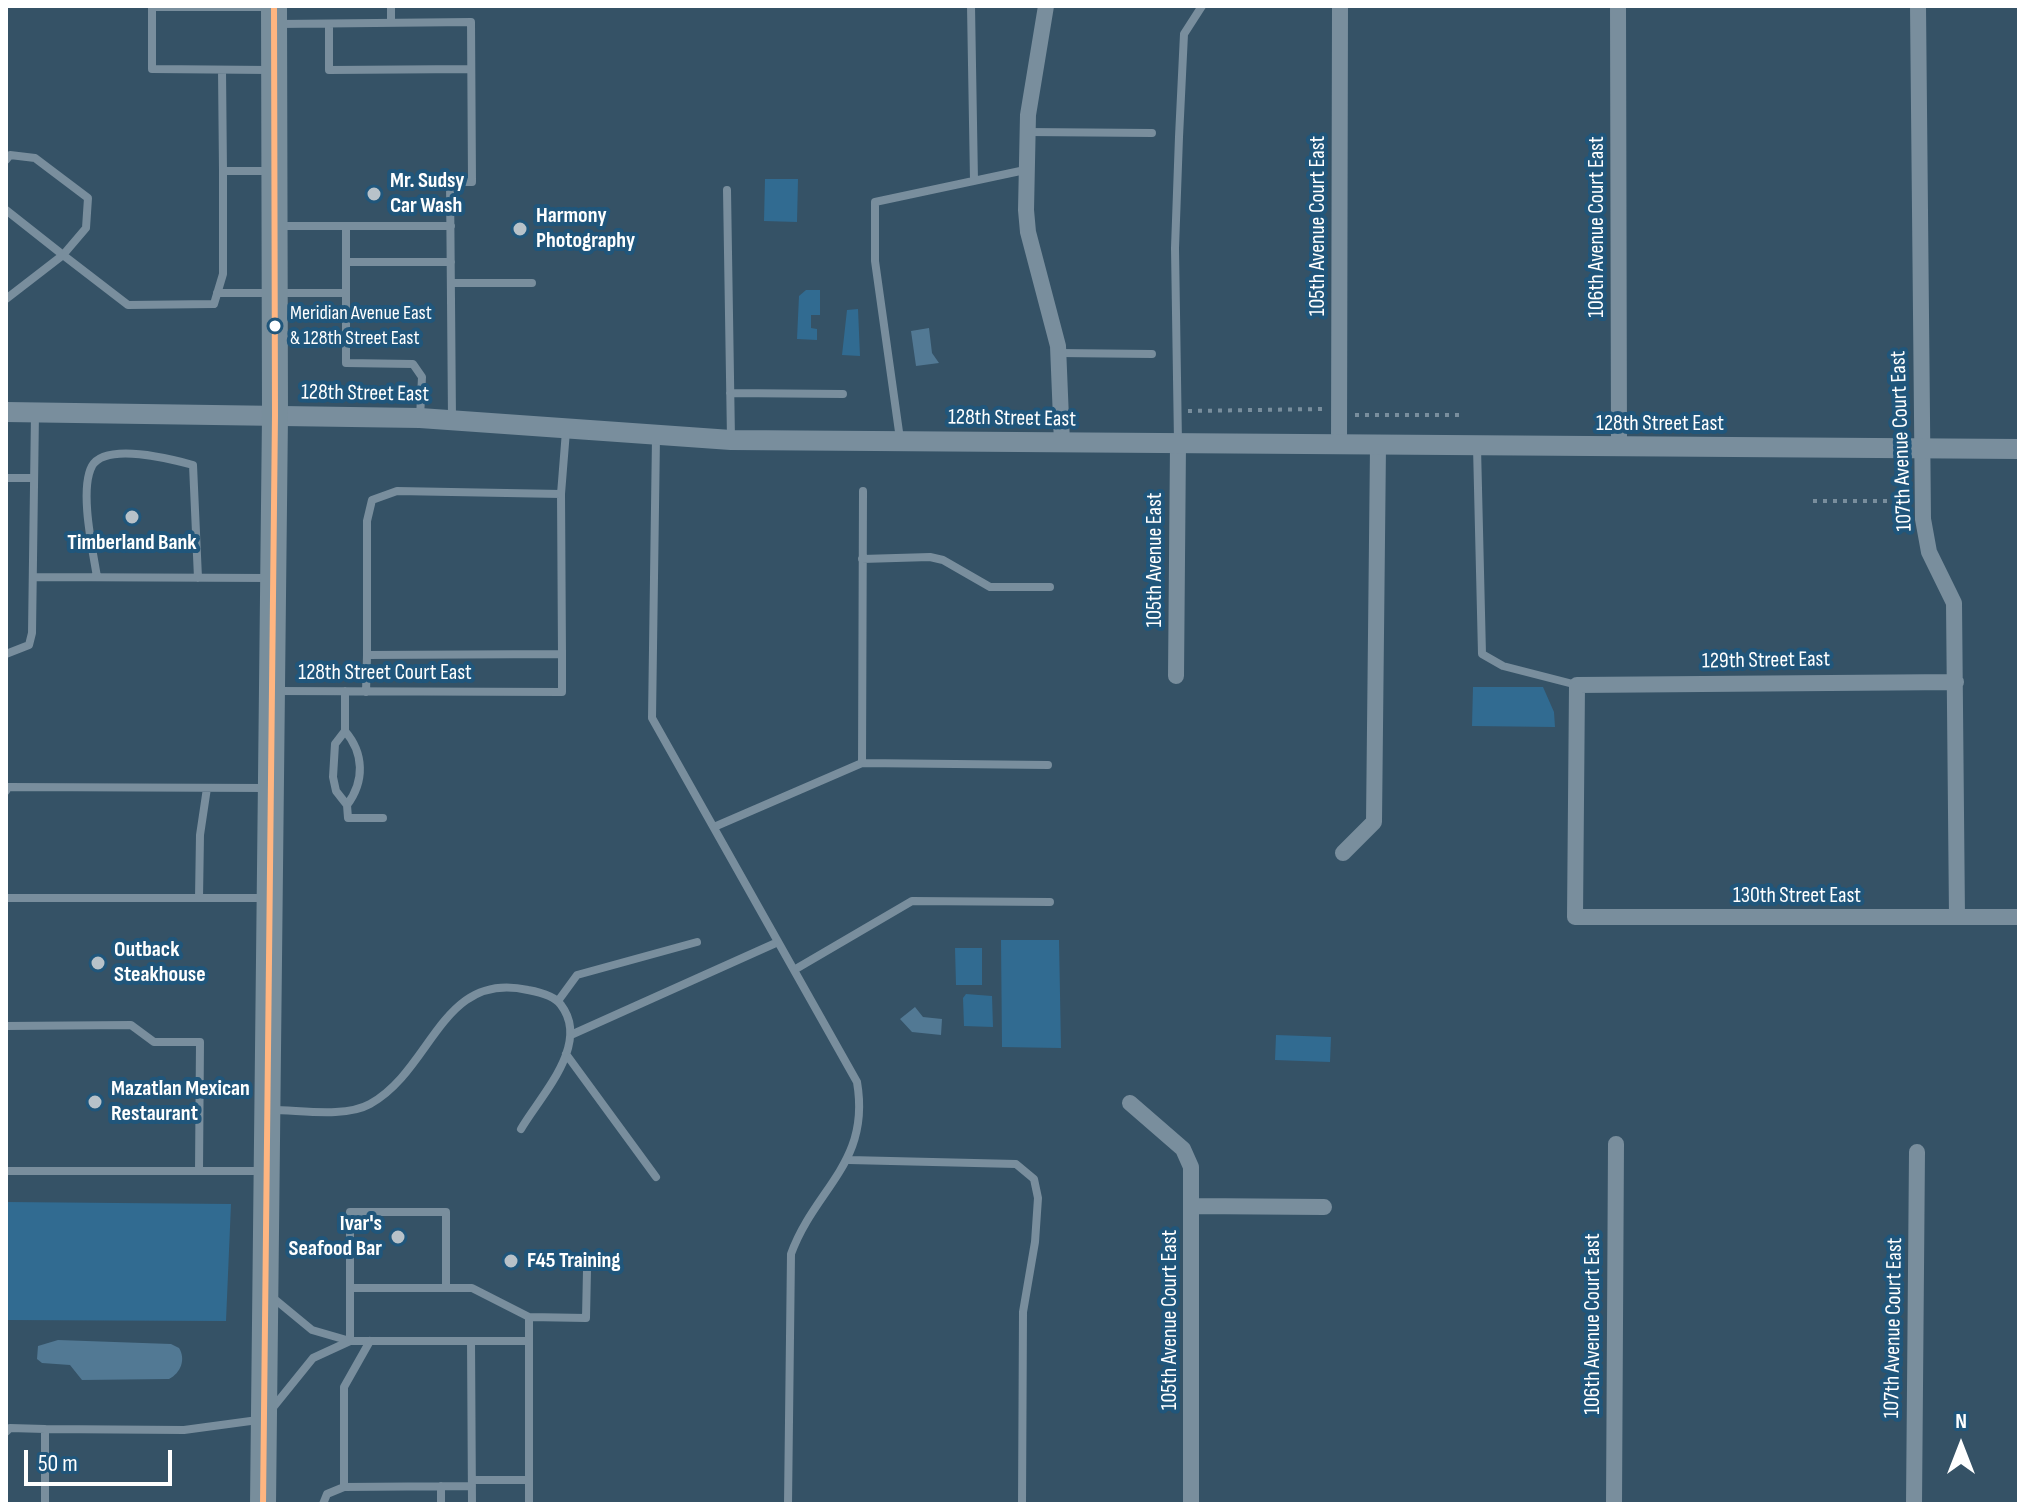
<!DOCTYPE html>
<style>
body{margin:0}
#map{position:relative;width:2025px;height:1510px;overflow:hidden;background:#355266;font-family:"Sofia Sans Condensed",sans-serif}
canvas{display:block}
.frame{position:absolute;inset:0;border:8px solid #fff;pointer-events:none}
.north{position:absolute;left:1921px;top:1406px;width:80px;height:80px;-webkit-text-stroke:6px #20567b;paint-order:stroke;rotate:0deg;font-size:22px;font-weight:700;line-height:32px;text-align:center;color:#fff}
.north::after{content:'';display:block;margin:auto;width:28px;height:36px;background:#fff;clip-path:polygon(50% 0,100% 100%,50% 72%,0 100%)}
.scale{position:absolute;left:24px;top:1450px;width:148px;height:36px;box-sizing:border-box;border:4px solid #fff;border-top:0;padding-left:10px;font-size:24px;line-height:28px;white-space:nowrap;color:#fff;-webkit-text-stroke:6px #20567b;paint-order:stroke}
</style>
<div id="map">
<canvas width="2025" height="1510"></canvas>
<div class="frame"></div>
<div class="north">N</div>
<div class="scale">50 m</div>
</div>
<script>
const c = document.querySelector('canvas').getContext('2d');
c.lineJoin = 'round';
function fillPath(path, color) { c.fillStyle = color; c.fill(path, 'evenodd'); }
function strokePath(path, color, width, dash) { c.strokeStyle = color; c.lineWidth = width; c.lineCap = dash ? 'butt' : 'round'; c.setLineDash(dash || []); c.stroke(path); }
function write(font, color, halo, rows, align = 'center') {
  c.font = font + ' "Sofia Sans Condensed",sans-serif'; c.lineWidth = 8; c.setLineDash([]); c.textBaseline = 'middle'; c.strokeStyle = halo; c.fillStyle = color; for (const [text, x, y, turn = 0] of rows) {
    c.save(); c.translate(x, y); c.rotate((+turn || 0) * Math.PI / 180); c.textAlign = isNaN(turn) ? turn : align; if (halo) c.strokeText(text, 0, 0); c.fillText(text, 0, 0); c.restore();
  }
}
fillPath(new Path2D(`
 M 765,179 L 798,179 L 797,222 L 764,221 Z
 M 806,290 L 820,290 L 820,315 L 811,315 L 811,328 L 817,329 L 817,340 L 797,339 L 799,296 Z
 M 858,309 L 860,356 L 842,355 L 847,310 Z
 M 1473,687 L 1543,687 L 1554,712 L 1555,727 L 1472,726 Z
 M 1001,940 L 1059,940 L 1061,1048 L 1002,1047 Z
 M 955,948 L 982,948 L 982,985 L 956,985 Z
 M 966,994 L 992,996 L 993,1027 L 964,1026 L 963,998 Z
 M 1276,1035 L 1331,1037 L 1330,1062 L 1275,1060 Z
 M 6,1202 L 231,1204 L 226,1321 L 6,1320 Z`), '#316b91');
fillPath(new Path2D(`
 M 929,328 L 932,353 L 939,363 L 916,366 L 911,331 Z
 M 915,1007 L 923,1017 L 942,1019 L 941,1035 L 912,1032 L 900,1019 Z
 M 58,1340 L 171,1344 L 179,1348 C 186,1359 181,1373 169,1379 L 82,1380 L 70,1365 L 42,1363 L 37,1359 L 38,1346 Z`), '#527994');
strokePath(new Path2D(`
 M 1188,411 L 1323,409
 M 1355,415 L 1461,415
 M 1813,501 L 1908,501`), '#798e9d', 4, [4, 6]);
strokePath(new Path2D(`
 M 391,6 L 391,23
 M 971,6 L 974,181
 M 279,24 L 471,22 L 472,182 L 450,182 L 452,419
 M 329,24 L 329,70 L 471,69
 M 222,70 L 223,171
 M 269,70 L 152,69 L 152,7 L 272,7
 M 1027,132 L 1152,133
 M 6,160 L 10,155 L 35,158 L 88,198 L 86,228 L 63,255 L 6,210
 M 727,190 L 731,439
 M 279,226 L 451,226
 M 346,262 L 451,262
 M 451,283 L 532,283
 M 217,293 L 346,293 L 346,363 L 413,364 L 422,377 L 420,418
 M 346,293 L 346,226
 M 6,299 L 63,255 L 128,305 L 214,304 L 223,274 L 223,171 L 270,171
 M 1059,353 L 1152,354
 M 730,393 L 843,394
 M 656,437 L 652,718 L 857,1082 C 871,1163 815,1188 791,1254 L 788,1504
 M 900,439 L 875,261 L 875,202 L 1025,170
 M 1178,443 L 1175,248 L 1179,137 L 1184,34 L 1202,6
 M 1477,447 L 1482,654 L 1503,666 L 1577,685
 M 6,478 L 34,478
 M 561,494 L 566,431
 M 862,559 L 930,557 L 943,560 L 990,587 L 1050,587
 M 33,577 L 268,578
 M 97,577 C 93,551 79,490 92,466 C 106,442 171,459 193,465 L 198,578
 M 6,654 L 29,645 L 32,633 L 35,413
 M 367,655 L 367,521 L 372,500 L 397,491 L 561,494 L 562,654
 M 277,691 L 562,692 L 562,654 L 367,655 L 366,692
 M 345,691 L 345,731 L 335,744 L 333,777 L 336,791 L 347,805 L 348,818 L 383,818
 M 345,731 C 364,753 365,781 347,805
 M 862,763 L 863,491
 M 6,791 L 8,787 L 266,788
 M 714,827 L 862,763 L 1048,765
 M 6,898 L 265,898
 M 199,898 L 200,835 L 207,788
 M 794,970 L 912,901 L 1050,902
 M 558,1001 L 577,975 L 697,942
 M 6,1026 L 131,1025 L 154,1042 L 200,1042 L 199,1171
 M 573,1034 L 778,942
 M 566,1054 L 656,1177
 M 272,1110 C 300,1110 345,1118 370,1104 C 433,1069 441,970 528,990 C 539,992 555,996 561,1005 C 591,1044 541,1095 521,1129
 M 849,1160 L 1016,1164 L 1034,1179 L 1038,1198 L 1035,1242 L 1023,1312 L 1022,1504
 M 6,1171 L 262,1171
 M 350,1288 L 472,1288 L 529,1317 L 529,1341
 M 446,1288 L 446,1212 L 350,1212 L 350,1341 L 529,1341 L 529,1504
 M 529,1317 L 586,1318 L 587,1270
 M 370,1341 L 344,1387 L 344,1487 L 472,1486
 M 471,1341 L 472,1504
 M 271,1410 L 313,1358 L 350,1341 L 312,1330 L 272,1297
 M 45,1429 L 184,1430 L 258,1420
 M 6,1432 L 10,1428 L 45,1429 L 45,1504
 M 472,1480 L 529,1480
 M 441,1486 L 441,1504
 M 323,1504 L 327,1494 L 344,1487`), '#798e9d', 8);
strokePath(new Path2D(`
 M 1046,6 L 1028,115 L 1026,210 L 1028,232 L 1058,346 L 1062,443
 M 1618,6 L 1619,447
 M 1918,6 L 1923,519 L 1929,552 L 1954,603 L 1957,917
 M 1339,445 L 1340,6
 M 1176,676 L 1178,444
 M 1956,682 L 1577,685 L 1575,917 L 2019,917
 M 1343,853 L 1374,822 L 1378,446
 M 1130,1103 L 1183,1149 L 1191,1167 L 1191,1504
 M 1192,1206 L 1324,1207
 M 1614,1504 L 1616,1144
 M 1914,1504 L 1917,1152`), '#798e9d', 16);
strokePath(new Path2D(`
 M 6,412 L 420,418 L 731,440 L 2019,449`), '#798e9d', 20);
strokePath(new Path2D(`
 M 263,1504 L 275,415 L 274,6`), '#788e9c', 26);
strokePath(new Path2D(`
 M 263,1504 L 275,415 L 274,6`), '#ffb580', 6);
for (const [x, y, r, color] of [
 [374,194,8,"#b8c2c9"],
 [520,229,8,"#b8c2c9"],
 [275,326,7,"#fff"],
 [132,517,8,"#b8c2c9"],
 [98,963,8,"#b8c2c9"],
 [95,1102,8,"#b8c2c9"],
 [398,1237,8,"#b8c2c9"],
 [511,1261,8,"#b8c2c9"]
]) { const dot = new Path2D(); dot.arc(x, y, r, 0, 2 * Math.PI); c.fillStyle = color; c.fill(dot); strokePath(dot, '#20567b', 3); }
write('20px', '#fff', '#20567b', [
 ["Meridian Avenue East",290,314],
 ["& 128th Street East",290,339]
], 'left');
write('bold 22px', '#fff', '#20567b', [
 ["Mr. Sudsy",390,181],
 ["Car Wash",390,206],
 ["Harmony",536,216],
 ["Photography",536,241],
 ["Timberland Bank",132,543,"center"],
 ["Outback",114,950],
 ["Steakhouse",114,975],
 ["Mazatlan Mexican",111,1089],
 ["Restaurant",111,1114],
 ["Ivar's",382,1224,"right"],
 ["Seafood Bar",382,1249,"right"],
 ["F45 Training",527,1261]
], 'left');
write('22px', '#fff', '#20567b', [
 ["105th Avenue Court East",1318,226,-90],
 ["106th Avenue Court East",1597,227,-90],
 ["128th Street East",365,394,1],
 ["128th Street East",1012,419,1],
 ["128th Street East",1660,424],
 ["107th Avenue Court East",1902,441,-92],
 ["105th Avenue East",1155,560,-90],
 ["129th Street East",1766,661,-1],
 ["128th Street Court East",385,673],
 ["130th Street East",1797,896],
 ["105th Avenue Court East",1170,1320,-90],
 ["106th Avenue Court East",1593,1324,-90],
 ["107th Avenue Court East",1894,1328,-89]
]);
</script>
